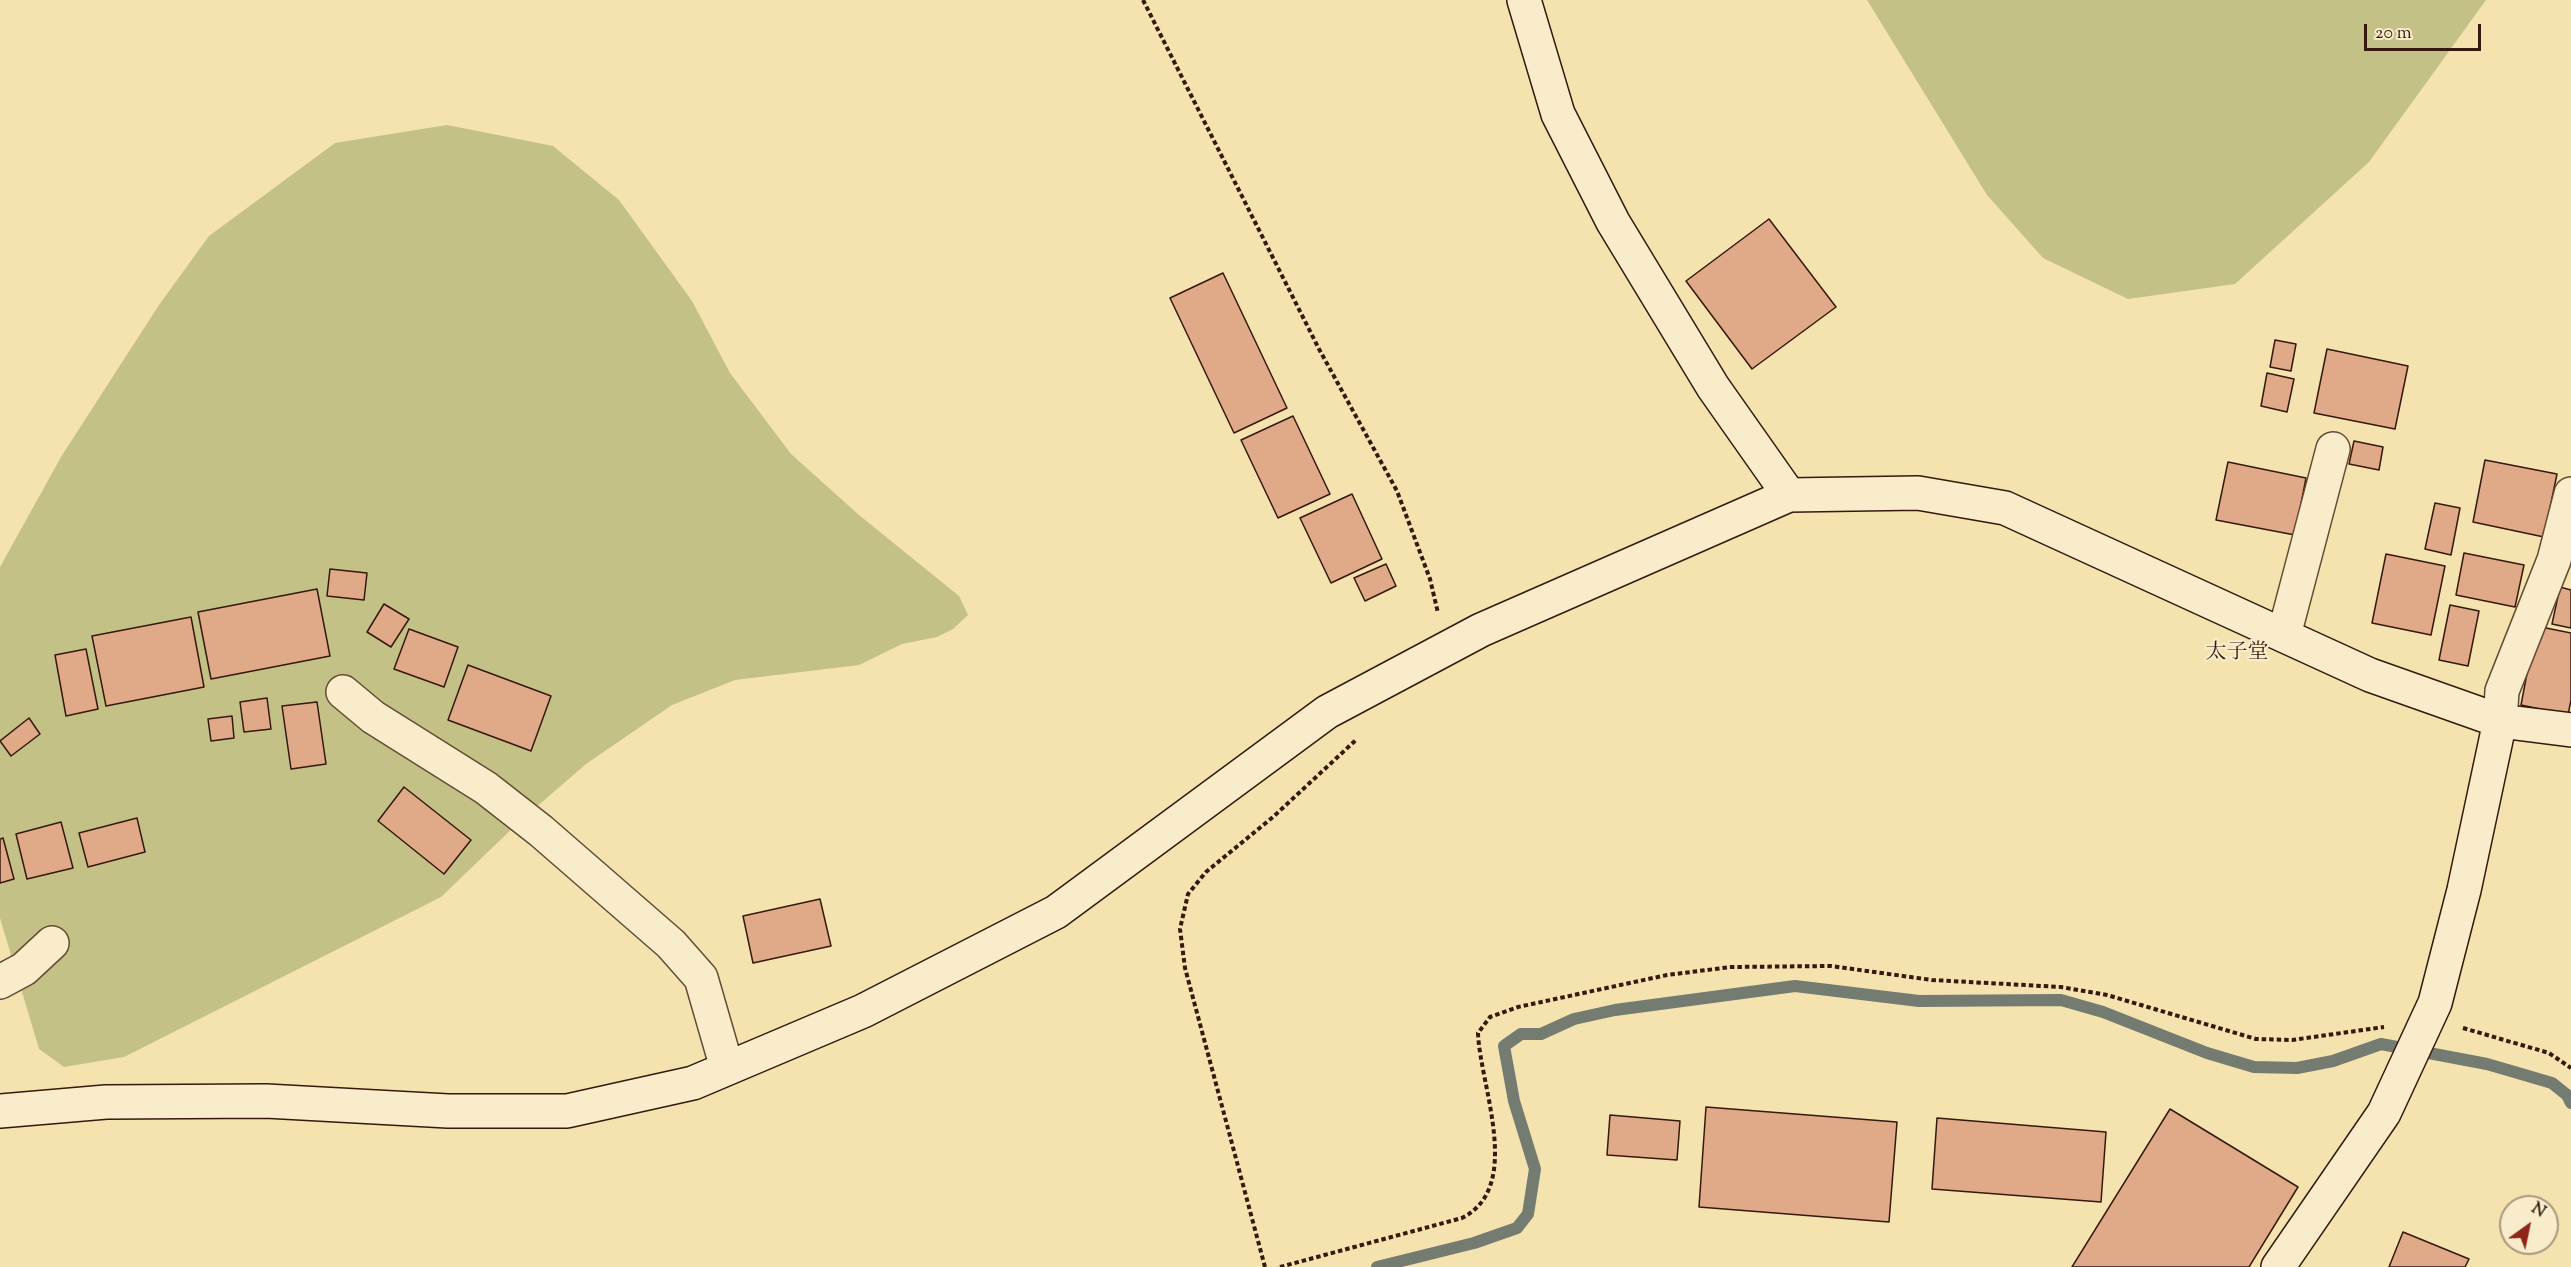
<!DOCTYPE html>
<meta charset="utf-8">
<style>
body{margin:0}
#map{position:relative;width:2571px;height:1267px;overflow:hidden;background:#f4e2af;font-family:"Sorts Mill Goudy",serif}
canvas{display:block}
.north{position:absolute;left:2499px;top:1195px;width:60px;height:60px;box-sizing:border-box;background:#f8eccb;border:2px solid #aa987f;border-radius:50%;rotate:33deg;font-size:16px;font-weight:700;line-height:24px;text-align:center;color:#35190c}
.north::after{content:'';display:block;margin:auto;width:21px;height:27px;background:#8f2418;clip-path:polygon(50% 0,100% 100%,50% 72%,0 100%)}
.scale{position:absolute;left:2364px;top:24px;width:117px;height:27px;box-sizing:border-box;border:3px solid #35190c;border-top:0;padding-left:8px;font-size:18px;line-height:21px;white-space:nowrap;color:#35190c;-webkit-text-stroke:4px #f8eccb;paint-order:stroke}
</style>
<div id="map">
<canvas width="2571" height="1267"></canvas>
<div class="north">N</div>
<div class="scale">20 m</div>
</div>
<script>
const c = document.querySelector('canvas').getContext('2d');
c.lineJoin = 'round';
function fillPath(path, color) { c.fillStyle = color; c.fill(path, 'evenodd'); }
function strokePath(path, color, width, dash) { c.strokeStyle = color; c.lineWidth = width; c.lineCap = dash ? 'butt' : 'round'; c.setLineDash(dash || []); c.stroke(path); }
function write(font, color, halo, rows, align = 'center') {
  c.font = font + ' "Sorts Mill Goudy","Noto Serif JP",serif'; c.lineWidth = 4.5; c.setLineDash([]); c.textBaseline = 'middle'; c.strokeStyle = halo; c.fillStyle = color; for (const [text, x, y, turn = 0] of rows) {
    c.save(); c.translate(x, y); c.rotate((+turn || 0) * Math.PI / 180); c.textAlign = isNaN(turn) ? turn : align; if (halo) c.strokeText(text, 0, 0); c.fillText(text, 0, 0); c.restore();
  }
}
fillPath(new Path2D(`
 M 1867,0 L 2486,0 L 2369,162 L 2235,284 L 2128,299 L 2043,258 L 1987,195 Z
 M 447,125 L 553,146 L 619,200 L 692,301 L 730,373 L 791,454 L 859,515 L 959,596 L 968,615 L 953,629 L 937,637 L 902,644 L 859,665 L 735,680 L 672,705 L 586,764 L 519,822 L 441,897 L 124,1057 L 64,1067 L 39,1049 L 0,918 L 0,567 L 61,457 L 159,305 L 209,236 L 335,143 Z`), '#c3c186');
strokePath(new Path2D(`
 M 1377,1267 L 1474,1243 L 1517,1228 L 1528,1214 L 1535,1169 L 1514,1101 L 1504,1046 L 1521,1034 L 1541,1034 L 1574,1019 L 1615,1010 L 1795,986 L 1919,1001 L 2061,1000 L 2103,1012 L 2207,1053 L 2254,1067 L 2297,1068 L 2333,1061 L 2381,1044 L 2487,1064 L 2552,1083 L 2567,1095 L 2571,1103`), '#747b70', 12);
const building = new Path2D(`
 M 1769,219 L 1836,307 L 1752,369 L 1686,281 Z
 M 1223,273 L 1287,408 L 1234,433 L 1170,298 Z
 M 2275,340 L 2296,344 L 2291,371 L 2270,367 Z
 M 2327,349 L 2408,366 L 2395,429 L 2314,413 Z
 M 2267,373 L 2294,379 L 2287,412 L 2261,406 Z
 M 1293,416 L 1330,494 L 1278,518 L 1241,440 Z
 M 2354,441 L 2383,447 L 2379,470 L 2349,464 Z
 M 2485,460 L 2557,474 L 2544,537 L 2473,522 Z
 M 2228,462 L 2306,478 L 2295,535 L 2216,520 Z
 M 1352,494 L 1382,559 L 1331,583 L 1300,518 Z
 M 2435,503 L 2460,508 L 2451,555 L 2425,549 Z
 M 2464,553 L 2524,565 L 2515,607 L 2456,595 Z
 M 2386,554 L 2445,566 L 2431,635 L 2372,623 Z
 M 1386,564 L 1396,586 L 1365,601 L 1354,578 Z
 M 330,569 L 367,573 L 364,600 L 327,596 Z
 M 2560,587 L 2571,590 L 2571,628 L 2552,624 Z
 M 317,589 L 330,656 L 211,679 L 198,612 Z
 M 384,604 L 409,619 L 391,647 L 367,632 Z
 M 2450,605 L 2479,611 L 2468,666 L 2439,660 Z
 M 191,617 L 204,687 L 106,706 L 92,636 Z
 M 2536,626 L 2571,633 L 2571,700 L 2568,715 L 2521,705 Z
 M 409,629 L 458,647 L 444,687 L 394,669 Z
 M 86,649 L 98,709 L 66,716 L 55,655 Z
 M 468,665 L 551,696 L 531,751 L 448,720 Z
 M 267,698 L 271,729 L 244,732 L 240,702 Z
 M 317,702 L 326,764 L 291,769 L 282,706 Z
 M 232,716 L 234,738 L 211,741 L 208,719 Z
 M 29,718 L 40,734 L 11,756 L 0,741 Z
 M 404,787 L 471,840 L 444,874 L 378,821 Z
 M 137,818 L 145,852 L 88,867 L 79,833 Z
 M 61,822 L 73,868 L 27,879 L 16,834 Z
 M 3,838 L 14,879 L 0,883 L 0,839 Z
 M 820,899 L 831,946 L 753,963 L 743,916 Z
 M 1706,1107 L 1897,1122 L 1889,1222 L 1699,1207 Z
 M 2170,1109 L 2298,1187 L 2249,1267 L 2072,1267 Z
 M 1610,1115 L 1680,1121 L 1677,1160 L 1607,1155 Z
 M 1937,1118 L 2106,1132 L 2101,1202 L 1932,1189 Z
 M 2403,1232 L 2469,1259 L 2465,1267 L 2389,1267 Z`);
fillPath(building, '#e0aa89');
strokePath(building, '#35190c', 1.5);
const street = new Path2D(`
 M 2284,635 L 2333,449
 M 343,692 L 373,717 L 486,788 L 541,831 L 671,944 L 701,978 L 727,1068
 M 2500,721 L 2502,691 L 2554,560 L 2571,494
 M 0,982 L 24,969 L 52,943`);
const secondary = new Path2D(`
 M 1524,0 L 1558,114 L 1613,222 L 1713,387 L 1789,495
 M 0,1111 L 106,1102 L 266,1101 L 448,1111 L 567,1111 L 693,1083 L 863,1011 L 1056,912 L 1327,712 L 1481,630 L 1789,495 L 1918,493 L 2005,508 L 2370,675 L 2500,721 L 2571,730
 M 2278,1267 L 2384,1113 L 2435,1003 L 2464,890 L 2500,721`);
strokePath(street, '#654b35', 36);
strokePath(secondary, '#35190c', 36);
strokePath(new Path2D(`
 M 1143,0 L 1319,349 L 1397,491 L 1430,579 L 1438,613
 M 2463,1028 L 2549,1053 L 2571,1068
 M 1265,1267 L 1185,968 L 1180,929 L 1188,894 L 1206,872 L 1273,817 L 1357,739
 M 1280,1267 L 1462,1218 C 1524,1187 1480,1086 1478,1033 L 1490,1017 L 1518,1007 L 1667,975 L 1731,967 L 1831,966 L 1932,980 L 2061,987 L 2107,995 L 2256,1039 L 2292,1040 L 2384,1027`), '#35190c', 4, [4.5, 3]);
strokePath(street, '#f8eccb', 33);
strokePath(secondary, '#f8eccb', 33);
write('21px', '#35190c', '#f8eccb', [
 ["太子堂",2237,654]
]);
</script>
